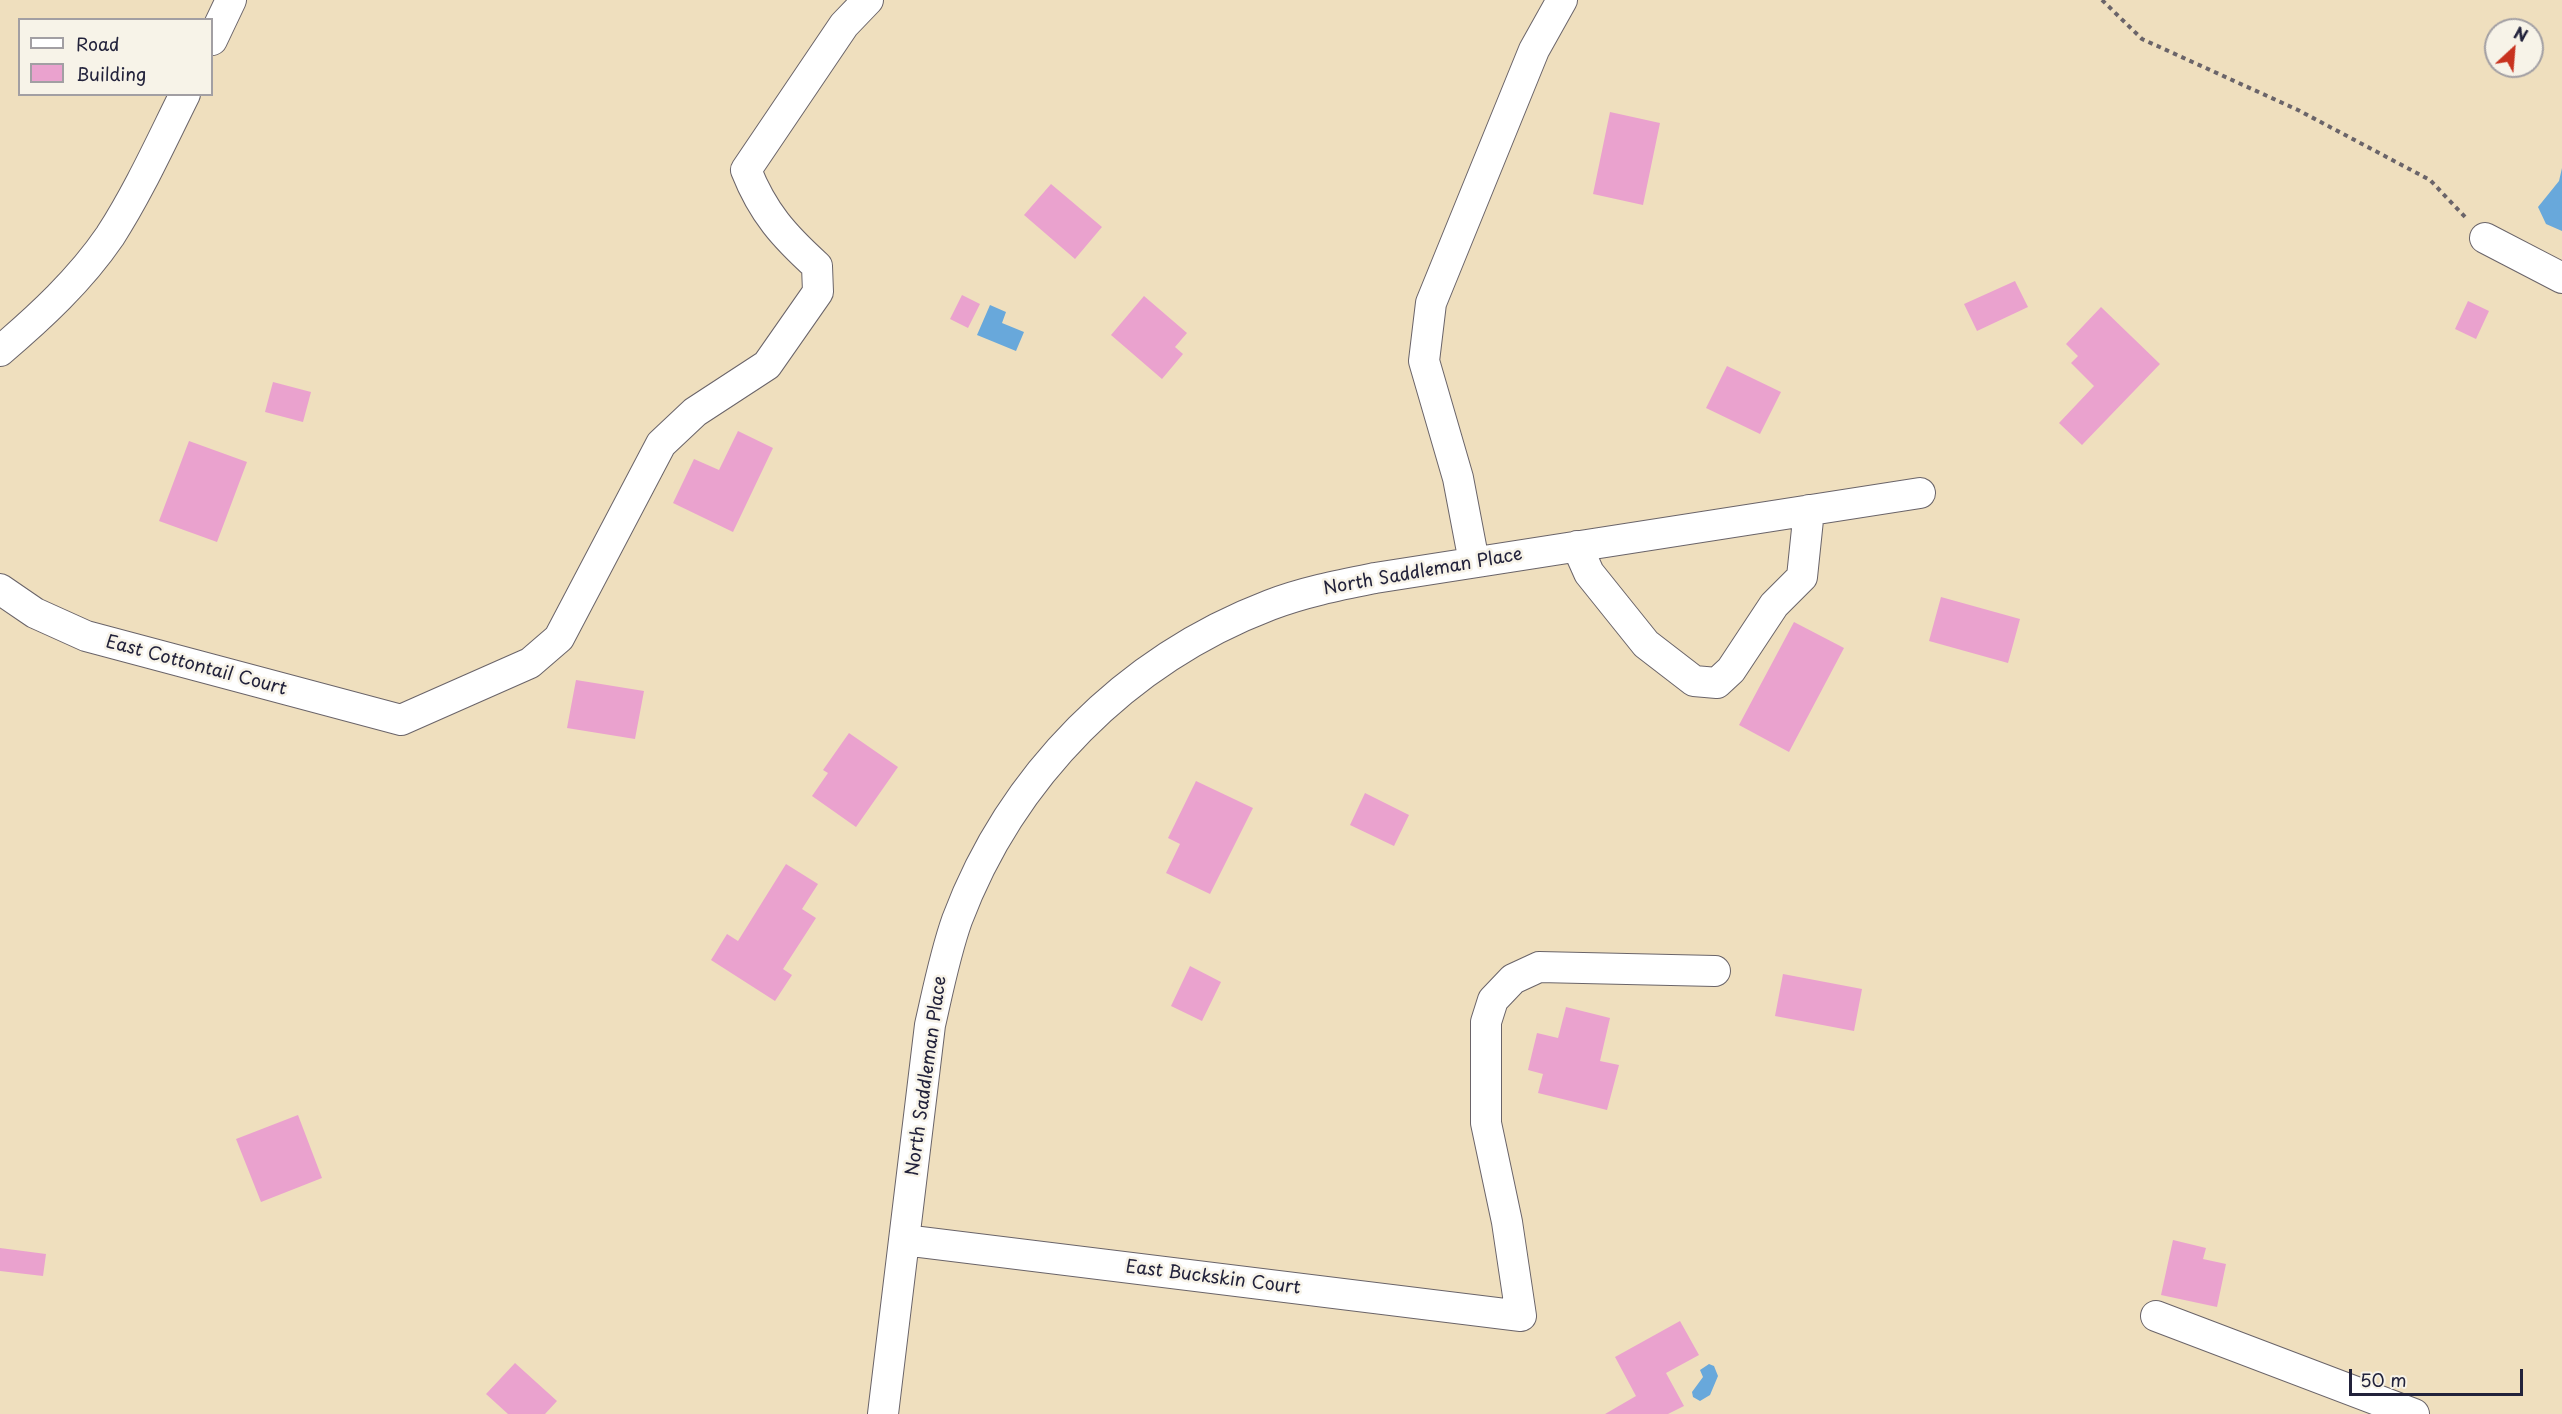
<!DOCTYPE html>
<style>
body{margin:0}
#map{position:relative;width:2562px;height:1414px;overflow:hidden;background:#efdfbe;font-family:"Playpen Sans",sans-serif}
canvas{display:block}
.legend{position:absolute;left:18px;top:18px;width:195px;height:78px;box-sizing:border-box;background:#f7f3e8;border:2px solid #a29fa3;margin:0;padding:8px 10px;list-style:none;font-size:18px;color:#22223b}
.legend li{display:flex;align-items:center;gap:12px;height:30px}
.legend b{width:30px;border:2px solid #a29fa3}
.north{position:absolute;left:2484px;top:18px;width:60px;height:60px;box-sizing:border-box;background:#f7f3e8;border:2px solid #a29fa3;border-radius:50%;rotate:26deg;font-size:16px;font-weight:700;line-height:24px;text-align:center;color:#22223b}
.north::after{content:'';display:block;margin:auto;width:21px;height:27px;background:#c8321e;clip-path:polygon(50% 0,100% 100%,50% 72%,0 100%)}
.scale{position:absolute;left:2349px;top:1369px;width:174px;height:27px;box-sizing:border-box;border:3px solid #22223b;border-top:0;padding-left:8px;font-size:18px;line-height:21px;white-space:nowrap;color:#22223b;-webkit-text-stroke:4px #f7f3e8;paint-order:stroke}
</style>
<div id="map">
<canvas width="2562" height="1414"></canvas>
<ul class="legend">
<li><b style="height:8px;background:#fff"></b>Road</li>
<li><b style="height:16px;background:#eaa2ce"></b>Building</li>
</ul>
<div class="north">N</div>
<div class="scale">50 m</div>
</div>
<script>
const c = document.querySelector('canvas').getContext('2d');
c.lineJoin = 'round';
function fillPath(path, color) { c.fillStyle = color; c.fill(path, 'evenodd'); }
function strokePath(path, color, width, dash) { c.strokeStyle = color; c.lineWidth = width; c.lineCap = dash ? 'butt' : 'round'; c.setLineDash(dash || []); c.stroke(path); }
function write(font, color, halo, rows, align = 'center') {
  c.font = font + ' "Playpen Sans",sans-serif'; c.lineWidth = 5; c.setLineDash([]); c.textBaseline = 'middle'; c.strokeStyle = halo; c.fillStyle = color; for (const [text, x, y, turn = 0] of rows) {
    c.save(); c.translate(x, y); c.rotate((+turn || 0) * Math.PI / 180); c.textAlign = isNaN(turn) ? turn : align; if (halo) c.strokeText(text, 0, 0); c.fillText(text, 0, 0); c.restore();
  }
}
fillPath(new Path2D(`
 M 2562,168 L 2562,231 L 2546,224 L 2538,207 L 2559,181 Z
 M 990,305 L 1006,312 L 1002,323 L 1024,332 L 1016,351 L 977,335 Z
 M 1709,1364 L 1714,1366 L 1718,1376 L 1710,1395 L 1700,1401 L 1693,1397 L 1692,1392 L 1703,1377 L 1700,1370 Z`), '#68a8db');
fillPath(new Path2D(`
 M 1610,112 L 1660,123 L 1643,205 L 1593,194 Z
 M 1051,184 L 1102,227 L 1075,259 L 1024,215 Z
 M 2015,281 L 2028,307 L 1977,331 L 1964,304 Z
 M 962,295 L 980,304 L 968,328 L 950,319 Z
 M 1144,296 L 1187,333 L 1175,347 L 1183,354 L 1162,379 L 1111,335 Z
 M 2468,301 L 2489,311 L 2476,339 L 2455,329 Z
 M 2101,307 L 2160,364 L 2082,445 L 2059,423 L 2094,386 L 2071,363 L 2078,356 L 2066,344 Z
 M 1727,366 L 1781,392 L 1760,434 L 1706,408 Z
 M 273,382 L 311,392 L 303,422 L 265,412 Z
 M 738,431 L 773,448 L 733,532 L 673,503 L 694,459 L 719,470 Z
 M 189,441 L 247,462 L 217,542 L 159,521 Z
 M 1941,597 L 2020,619 L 2008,663 L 1929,641 Z
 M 1794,622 L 1844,648 L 1789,752 L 1739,725 Z
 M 576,680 L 644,691 L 635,739 L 567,728 Z
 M 849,733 L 898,767 L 856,827 L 812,796 L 828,773 L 823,770 Z
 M 1196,781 L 1253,808 L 1210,894 L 1166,873 L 1180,844 L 1168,838 Z
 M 1365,793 L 1409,815 L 1394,846 L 1350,825 Z
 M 786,864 L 818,884 L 802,909 L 816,918 L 783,969 L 792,975 L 775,1001 L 711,960 L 727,934 L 738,941 Z
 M 1190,966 L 1221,982 L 1202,1021 L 1171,1006 Z
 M 1783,974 L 1862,989 L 1854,1031 L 1775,1016 Z
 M 1566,1007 L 1610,1018 L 1600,1061 L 1619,1065 L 1607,1110 L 1538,1093 L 1543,1074 L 1528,1070 L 1537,1033 L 1558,1038 Z
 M 298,1115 L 322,1178 L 261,1202 L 236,1139 Z
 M 2173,1240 L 2206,1248 L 2203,1259 L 2226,1264 L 2217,1307 L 2161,1295 Z
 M 0,1248 L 46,1254 L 43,1276 L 0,1271 Z
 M 1680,1321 L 1699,1355 L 1666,1373 L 1684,1406 L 1668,1414 L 1605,1414 L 1636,1396 L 1615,1357 Z
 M 515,1363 L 557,1401 L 545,1414 L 508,1414 L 486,1394 Z`), '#eaa2ce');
const minor = new Path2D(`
 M 212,40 L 231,0
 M 2485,238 L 2562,278
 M 0,351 C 40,317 80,280 110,236 C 139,191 161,142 185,94
 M 1577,546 L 1589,573 L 1646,644 L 1694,681 L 1717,683 L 1731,670 L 1774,605 L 1802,577 L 1809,510
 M 1474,562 L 1458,478 L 1424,361 L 1431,303 L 1534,50 L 1562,0
 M 0,589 L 35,613 L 86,636 L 401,720 L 530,663 L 559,638 L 661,444 L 695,412 L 767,365 L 818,292 L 817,266 C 784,236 763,213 746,170 L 844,25 L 868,0
 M 904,1240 L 1521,1316 L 1507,1222 L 1486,1123 L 1486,1022 L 1493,1000 L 1513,979 L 1539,967 L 1715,971
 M 2156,1316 L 2414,1414
 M 883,1414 L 930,1025 C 938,990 945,954 957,920 C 1011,776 1126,660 1270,605 C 1304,592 1340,585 1375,578 L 1920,493`);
strokePath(minor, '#6a6469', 32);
strokePath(new Path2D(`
 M 2102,0 L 2142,39 L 2298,110 L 2430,180 L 2468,220`), '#6a6469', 4, [4.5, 4.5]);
strokePath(minor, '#fff', 30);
write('18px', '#22223b', '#f7f3e8', [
 ["North Saddleman Place",1423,572,-10],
 ["East Cottontail Court",196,666,15],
 ["North Saddleman Place",927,1076,-82],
 ["East Buckskin Court",1213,1278,7]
]);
</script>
